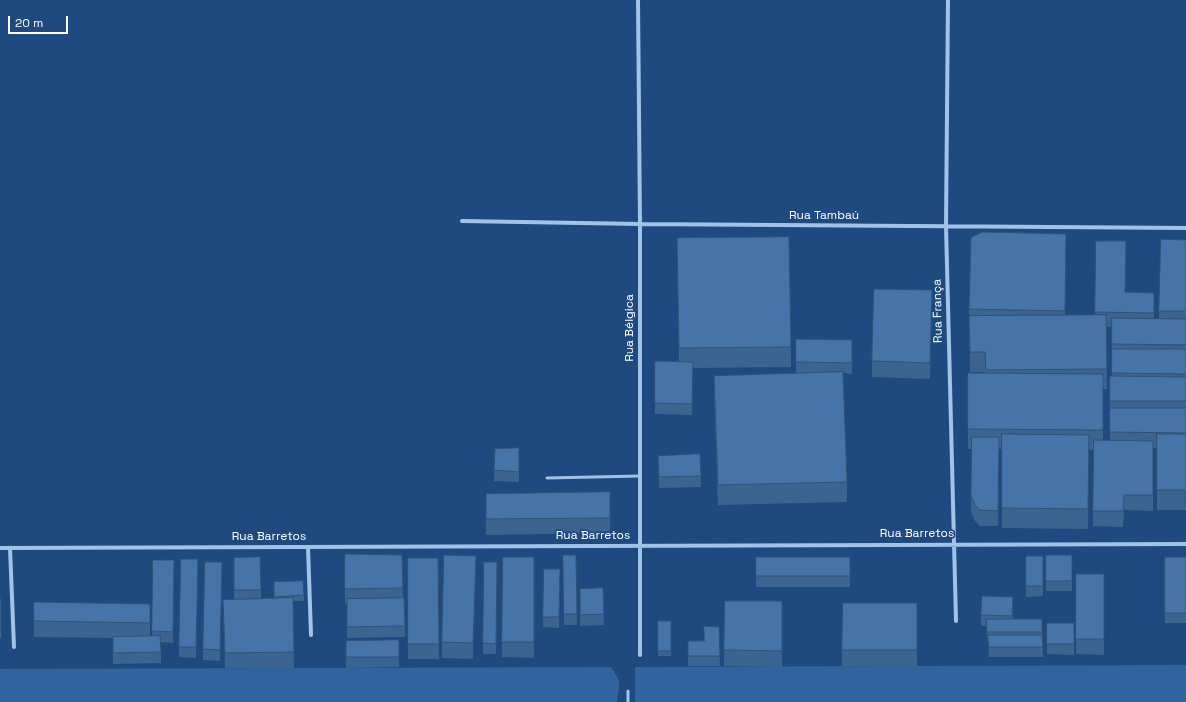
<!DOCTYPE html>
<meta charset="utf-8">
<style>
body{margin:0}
#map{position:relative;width:1186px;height:702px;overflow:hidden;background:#1e4a7f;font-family:"Space Grotesk",sans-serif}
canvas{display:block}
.scale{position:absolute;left:8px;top:16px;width:60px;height:18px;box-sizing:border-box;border:2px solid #fff;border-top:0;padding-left:5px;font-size:12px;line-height:14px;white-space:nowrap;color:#fff;-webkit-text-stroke:3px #1e4a7f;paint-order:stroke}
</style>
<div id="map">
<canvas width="1186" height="702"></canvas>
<div class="scale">20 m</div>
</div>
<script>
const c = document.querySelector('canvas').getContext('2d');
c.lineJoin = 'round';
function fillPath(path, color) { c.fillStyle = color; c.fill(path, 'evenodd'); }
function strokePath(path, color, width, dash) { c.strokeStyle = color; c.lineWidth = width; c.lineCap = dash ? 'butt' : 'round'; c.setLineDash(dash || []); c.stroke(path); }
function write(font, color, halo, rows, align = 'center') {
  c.font = font + ' "Space Grotesk",sans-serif'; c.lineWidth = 3.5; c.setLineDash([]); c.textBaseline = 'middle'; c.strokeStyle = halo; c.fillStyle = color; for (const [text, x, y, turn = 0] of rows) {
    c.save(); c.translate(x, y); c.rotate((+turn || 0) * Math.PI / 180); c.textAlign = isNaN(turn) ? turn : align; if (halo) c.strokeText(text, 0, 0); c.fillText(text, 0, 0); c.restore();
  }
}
fillPath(new Path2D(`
 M 1186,665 L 1186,702 L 635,702 L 635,667 Z
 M 611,667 C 623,685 619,682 617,702 L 0,702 L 0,669 Z`), '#31649e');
strokePath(new Path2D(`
 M 547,478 L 640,476
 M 628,702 L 628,691`), '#a2c3e8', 3);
strokePath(new Path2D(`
 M 638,0 L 640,224 L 640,655
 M 948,0 L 946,226 L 956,621
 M 462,221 L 640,224 L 1186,228
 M 308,547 L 311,635
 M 0,548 L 1186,544
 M 10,548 L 14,647`), '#a2c3e8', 4);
fillPath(new Path2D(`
 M 677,238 L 791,347 L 791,367 L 693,368 L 692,415 L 655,414 L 655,361 L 679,361 Z
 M 1161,239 L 1186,240 L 1186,527 L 1186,510 L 1157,510 L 1157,448 L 1153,448 L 1153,511 L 1124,510 L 1123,527 L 1093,526 L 1094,450 L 1089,450 L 1088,529 L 1002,528 L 1002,449 L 999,449 L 998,526 L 980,526 L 975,521 L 971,512 L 972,449 L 968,449 L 968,429 L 985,372 L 970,372 L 969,309 L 1066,254 L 1065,315 L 1095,315 L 1096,241 L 1126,257 L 1125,292 L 1154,293 L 1154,318 L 1159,319 ZM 1106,327 L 1112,327 L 1112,376 L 1110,376 L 1110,440 L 1103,440 L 1103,389 L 1107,389 Z
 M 932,306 L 930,379 L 872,377 L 872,361 Z
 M 796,339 L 852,340 L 852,374 L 843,373 L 847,482 L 847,502 L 718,505 L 714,396 L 714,376 L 805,373 L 796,373 Z
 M 519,448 L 519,482 L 494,481 L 495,449 Z
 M 700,454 L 701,487 L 659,488 L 658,456 Z
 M 610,492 L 610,533 L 486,535 L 486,494 Z
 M 345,554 L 402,555 L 403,598 L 404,598 L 405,637 L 347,638 L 347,604 L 345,604 Z
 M 563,555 L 576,555 L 577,625 L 564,625 Z
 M 1046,555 L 1072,555 L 1072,591 L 1046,591 Z
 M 1026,556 L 1043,556 L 1043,596 L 1026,597 Z
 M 260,557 L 261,598 L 274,598 L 274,582 L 304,595 L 304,601 L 293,601 L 294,668 L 225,668 L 223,600 L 234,599 L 234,558 Z
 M 503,557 L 534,557 L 534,658 L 502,657 Z
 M 756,557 L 850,557 L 850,587 L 756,587 Z
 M 1165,557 L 1186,557 L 1186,623 L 1165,623 Z
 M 408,558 L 438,558 L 439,659 L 408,659 Z
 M 153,560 L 174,560 L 173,643 L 161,642 L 161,663 L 113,664 L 113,638 L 34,637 L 34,602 L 150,604 L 150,636 L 152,636 Z
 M 484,562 L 497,562 L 496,654 L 483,654 Z
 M 544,569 L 560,569 L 559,628 L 543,627 Z
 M 198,570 L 196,658 L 179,657 L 179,647 Z
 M 476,572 L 473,659 L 442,658 L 442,642 Z
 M 222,573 L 220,661 L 203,660 L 203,649 Z
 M 1076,574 L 1104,574 L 1104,655 L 1076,654 Z
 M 603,588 L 604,625 L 580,626 L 580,589 Z
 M 1013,597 L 1013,619 L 1042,619 L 1043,657 L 989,657 L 988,642 L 987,642 L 987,626 L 981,626 L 981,615 Z
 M 0,598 L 1,609 L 1,638 L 0,638 Z
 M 725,601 L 782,601 L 782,667 L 724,666 Z
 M 917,603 L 917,666 L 842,666 L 842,650 Z
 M 658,621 L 671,621 L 671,656 L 658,656 Z
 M 1047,623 L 1074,623 L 1074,655 L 1047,654 Z
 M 719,627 L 720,666 L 688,666 L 688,641 L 704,641 Z
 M 399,640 L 399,667 L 346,668 L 346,641 Z`), '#3c6491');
fillPath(new Path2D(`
 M 932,290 L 932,306 L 930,379 L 930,363 Z
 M 476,556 L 476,572 L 473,659 L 473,643 Z`), '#315176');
const building = new Path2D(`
 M 982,232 L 1066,234 L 1065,311 L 969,309 L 971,238 Z
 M 789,237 L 791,347 L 679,348 L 677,238 Z
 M 1161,239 L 1186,240 L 1186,311 L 1159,311 Z
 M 1096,241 L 1126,241 L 1125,292 L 1154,293 L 1154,313 L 1095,312 Z
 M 874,289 L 932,290 L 930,363 L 872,361 Z
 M 1106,315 L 1107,369 L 986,370 L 985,352 L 970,352 L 969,316 Z
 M 1112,318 L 1186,319 L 1186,345 L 1112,344 Z
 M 796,339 L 852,340 L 852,363 L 796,362 Z
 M 1112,349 L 1186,349 L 1186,374 L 1112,373 Z
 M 655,361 L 693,362 L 692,404 L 655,403 Z
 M 843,372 L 847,482 L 718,485 L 714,376 Z
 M 968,373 L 1103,374 L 1103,430 L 968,429 Z
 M 1110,376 L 1186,377 L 1186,401 L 1110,401 Z
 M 1110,408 L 1186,408 L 1186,433 L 1110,432 Z
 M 1002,434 L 1089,435 L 1088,509 L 1002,508 Z
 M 1157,434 L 1186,434 L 1186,507 L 1186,490 L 1157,490 Z
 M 972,437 L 999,437 L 998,511 L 980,510 L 975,505 L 971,496 Z
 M 1094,440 L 1153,441 L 1153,495 L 1124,495 L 1123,511 L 1093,511 Z
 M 519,448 L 519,472 L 494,470 L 495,449 Z
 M 700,454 L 701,476 L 659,477 L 658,456 Z
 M 610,492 L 610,518 L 486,519 L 486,494 Z
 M 345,554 L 402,555 L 403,588 L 345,589 Z
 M 444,555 L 476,556 L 473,643 L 442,642 Z
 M 563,555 L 576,555 L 577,614 L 564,614 Z
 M 1046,555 L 1072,555 L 1072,581 L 1046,581 Z
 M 1026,556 L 1043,556 L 1043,586 L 1026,586 Z
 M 260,557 L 261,590 L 234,590 L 234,558 Z
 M 503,557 L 534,557 L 534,642 L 502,642 Z
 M 756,557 L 850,557 L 850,576 L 756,576 Z
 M 1165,557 L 1186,557 L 1186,613 L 1165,613 Z
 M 408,558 L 438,558 L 439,644 L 408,644 Z
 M 181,559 L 198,559 L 196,647 L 179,647 Z
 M 153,560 L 174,560 L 173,632 L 152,631 Z
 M 205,562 L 222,562 L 220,650 L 203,649 Z
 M 484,562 L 497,562 L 496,644 L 483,643 Z
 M 544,569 L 560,569 L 559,617 L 543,617 Z
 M 1076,574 L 1104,574 L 1104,639 L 1076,639 Z
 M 303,581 L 304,595 L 274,597 L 274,582 Z
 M 603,588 L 604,614 L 580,615 L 580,589 Z
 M 982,596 L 1013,597 L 1012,616 L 981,615 Z
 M 0,598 L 1,599 L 1,628 L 0,628 Z
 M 293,598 L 294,652 L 225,653 L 223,600 Z
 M 404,598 L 405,626 L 347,627 L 347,599 Z
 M 725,601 L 782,601 L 782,651 L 724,650 Z
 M 34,602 L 150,604 L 150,623 L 34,621 Z
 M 843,603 L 917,603 L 917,650 L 842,650 Z
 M 987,619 L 1042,619 L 1042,632 L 987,632 Z
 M 658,621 L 671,621 L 671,651 L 658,651 Z
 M 1047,623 L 1074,623 L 1074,644 L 1047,644 Z
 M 704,626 L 719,627 L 720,656 L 688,656 L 688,641 L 704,641 Z
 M 988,635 L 1042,635 L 1043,647 L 989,647 Z
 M 160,636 L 161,652 L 113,653 L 113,637 Z
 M 399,640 L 399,657 L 346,657 L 346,641 Z`);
fillPath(building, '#4674a9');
strokePath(building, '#315176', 1);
write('12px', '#fff', '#1e4a7f', [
 ["Rua Tambaú",824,216],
 ["Rua França",938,311,-91],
 ["Rua Bélgica",630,328,-90],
 ["Rua Barretos",917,534],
 ["Rua Barretos",593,536],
 ["Rua Barretos",269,537]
]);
</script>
